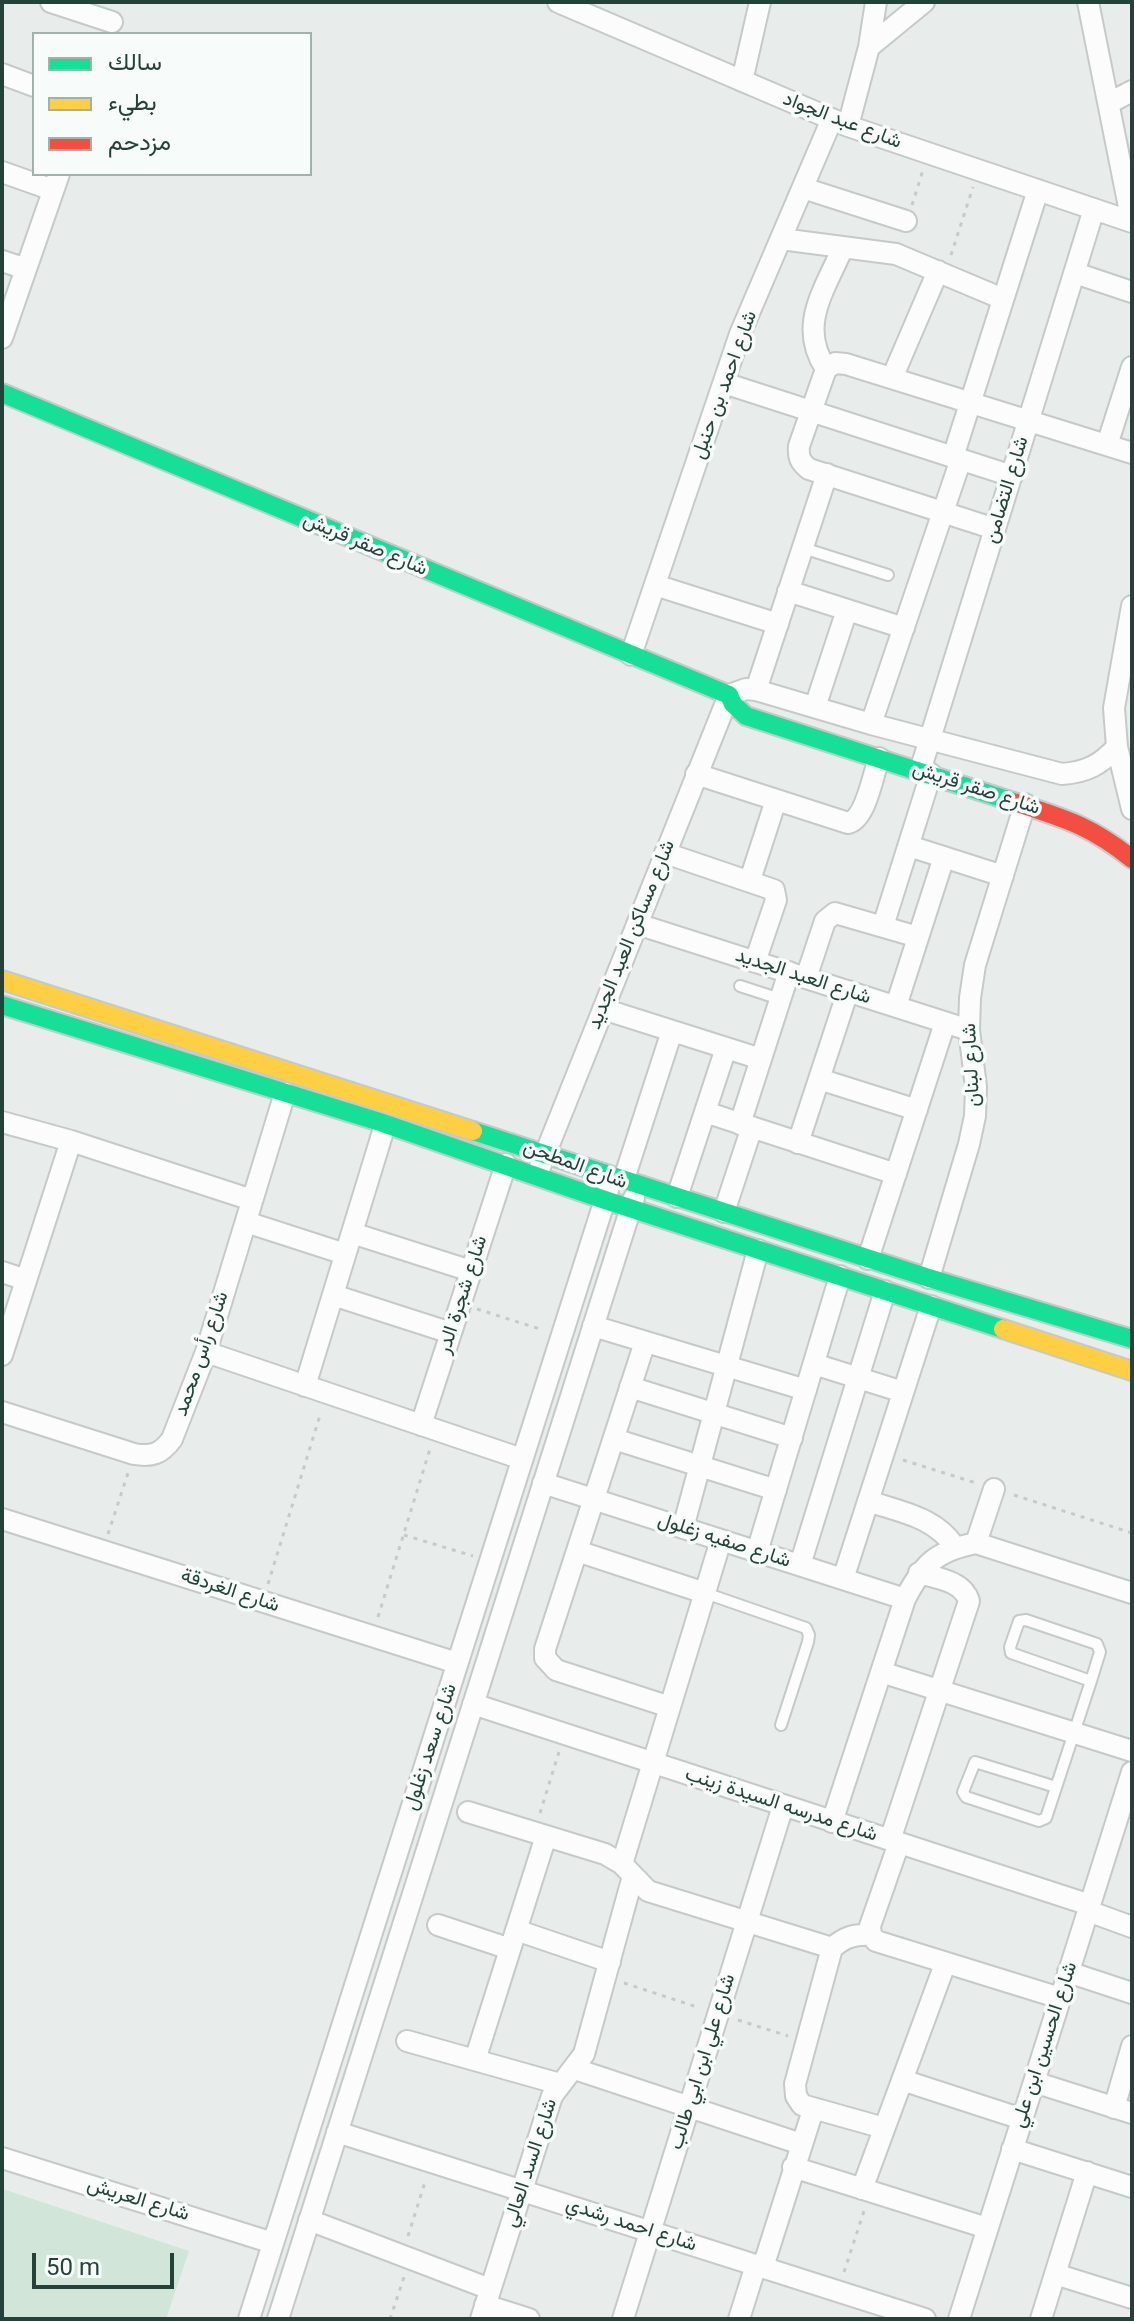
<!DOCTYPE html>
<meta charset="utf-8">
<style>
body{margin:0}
#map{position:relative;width:1134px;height:2321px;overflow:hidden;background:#e8edeb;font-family:Roboto,Vazirmatn,sans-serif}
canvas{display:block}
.frame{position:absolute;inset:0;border:4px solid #24423a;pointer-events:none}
.legend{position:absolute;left:32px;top:32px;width:280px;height:144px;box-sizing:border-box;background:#f7fbf9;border:2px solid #a3b1ad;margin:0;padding:10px 14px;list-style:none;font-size:24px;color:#24423a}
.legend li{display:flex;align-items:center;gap:16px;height:40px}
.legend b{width:40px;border:2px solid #a3b1ad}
.scale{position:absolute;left:32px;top:2253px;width:142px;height:36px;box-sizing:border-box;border:4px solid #24423a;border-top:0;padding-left:10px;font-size:24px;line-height:28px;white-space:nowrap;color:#24423a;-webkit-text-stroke:6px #f7fbf9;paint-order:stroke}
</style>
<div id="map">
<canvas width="1134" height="2321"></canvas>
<div class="frame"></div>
<ul class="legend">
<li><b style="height:10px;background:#16e098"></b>سالك</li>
<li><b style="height:10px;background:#ffcf43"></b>بطيء</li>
<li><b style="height:10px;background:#f24e42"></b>مزدحم</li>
</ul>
<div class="scale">50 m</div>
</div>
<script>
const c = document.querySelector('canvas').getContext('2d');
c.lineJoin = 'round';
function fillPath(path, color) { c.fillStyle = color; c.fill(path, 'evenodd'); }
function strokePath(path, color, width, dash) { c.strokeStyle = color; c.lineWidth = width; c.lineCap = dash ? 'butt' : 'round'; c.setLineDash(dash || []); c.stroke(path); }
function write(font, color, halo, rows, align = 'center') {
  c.font = font + ' Roboto,Vazirmatn,sans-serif'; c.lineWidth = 7; c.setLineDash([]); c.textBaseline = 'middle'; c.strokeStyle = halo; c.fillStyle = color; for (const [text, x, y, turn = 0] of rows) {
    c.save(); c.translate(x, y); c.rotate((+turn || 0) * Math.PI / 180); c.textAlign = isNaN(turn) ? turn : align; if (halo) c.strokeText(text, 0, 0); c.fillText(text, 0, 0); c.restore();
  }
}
fillPath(new Path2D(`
 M 3,2189 L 189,2251 L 166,2319 L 2,2319 Z`), '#d1e6d8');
const lane = new Path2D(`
 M 803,548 L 888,575
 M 740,986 L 780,999
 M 705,1593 L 806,1628 L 809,1635 L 808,1642 L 781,1725
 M 1056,1787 L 975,1762 L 963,1792 L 966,1797 L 1039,1821 L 1046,1818 L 1091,1681 L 1011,1653 L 1010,1647 L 1019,1621 L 1026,1620 L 1097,1644 L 1100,1652 L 1091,1681`);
const street = new Path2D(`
 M 51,2 L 112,22
 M 558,2 L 848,126 L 1132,222 L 1088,2
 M 869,47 L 924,2
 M 2,74 L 34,86
 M 742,81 L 760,2
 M 1109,103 L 1132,91
 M 848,126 L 869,47 L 876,2
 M 2,172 L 53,190
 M 803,188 L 906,221
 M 781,239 L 896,254 L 1003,299
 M 2,261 L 26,269
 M 1075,273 L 1132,292
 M 2,338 L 59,174
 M 826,369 C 797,325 825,290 843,247
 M 892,378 L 938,271
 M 724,383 L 1012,476
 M 1107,445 L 1132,367
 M 953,457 L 1038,190
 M 995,529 L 809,469 C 800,462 798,457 799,446 L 826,369 L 835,363 L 846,364 L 1132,453
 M 655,585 L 778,624
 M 788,591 L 904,628
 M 1132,606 L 1114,708 L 1117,747 L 1132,809
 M 631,655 L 740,334 L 832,119
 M 756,690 L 827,474
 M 815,707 L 847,610
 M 871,724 L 961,459
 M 920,771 L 1094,209
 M 696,774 L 848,823 C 866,819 873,775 879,758
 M 909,846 L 1003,876
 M 665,853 L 774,890 L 776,900 L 755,962
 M 750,880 L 776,800
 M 637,924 L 969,1030
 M 883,926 L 931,774
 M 806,978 L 825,921 L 835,913 L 918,937
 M 896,1006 L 944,857
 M 603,1009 L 761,1059
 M 819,1079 L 917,1110
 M 705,1112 L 896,1174
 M 2,1122 L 71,1141 L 252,1200
 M 740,1124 L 789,972
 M 798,1143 L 848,991
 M 540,1167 L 729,695 L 746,689 L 756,690 L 871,724 L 1062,774 C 1087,772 1100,765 1117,747
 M 624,1179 L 672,1031
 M 677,1197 L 726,1048
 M 724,1212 L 752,1127
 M 246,1222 L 345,1254
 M 352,1233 L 471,1271
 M 868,1259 L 945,1023
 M 2,1272 L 26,1280
 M 929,1278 L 969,1144 L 975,1116 L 976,1087 L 969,1030 L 970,998 L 975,965 L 1025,804
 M 333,1295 L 451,1333
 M 593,1326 L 806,1390
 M 645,1342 L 545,1649 L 545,1658 L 556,1670 L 670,1707
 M 206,1352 L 522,1459
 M 2,1355 L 71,1141
 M 814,1364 L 903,1392
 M 305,1386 L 385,1125
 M 630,1387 L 792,1438
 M 2,1412 L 134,1454 C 152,1457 161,1454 172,1439 L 206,1352 L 285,1093
 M 421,1425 L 506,1164
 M 614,1439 L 776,1490
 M 543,1483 L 905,1599
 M 868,1501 C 901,1512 935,1517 955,1547
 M 2,1519 L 457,1663
 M 683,1528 L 758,1250
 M 976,1543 L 994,1489
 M 577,1551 L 705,1593
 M 757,1552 L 840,1276
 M 800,1565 L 885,1291
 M 843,1579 L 931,1306
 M 881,1672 L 1132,1751
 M 473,1704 L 1090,1905
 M 468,1812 L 605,1854 L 622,1864 L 648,1891 L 832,1948
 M 832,1822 L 905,1599 C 923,1564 936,1551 976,1543 L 1132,1593
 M 890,1840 L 969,1601 C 963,1581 937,1578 919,1573
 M 899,1843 L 870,1926 L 871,1935 L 876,1941 L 1060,1998
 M 622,1864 L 721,1540
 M 1088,1911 L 1132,1927
 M 438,1925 L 510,1949
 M 516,1930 L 610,1962
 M 871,1935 C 854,1934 845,1937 832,1948 L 795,2084 L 796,2096 L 802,2105 L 884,2128
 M 1068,1972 L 1132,1993
 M 407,2041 L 560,2084
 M 475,2060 L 546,1836
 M 575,2069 L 801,2144
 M 902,2080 L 1022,2119
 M 1034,2082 L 1132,2113
 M 1114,2108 L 1132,2046
 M 337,2132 L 925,2319
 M 1012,2149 L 1132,2187
 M 2,2158 L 273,2243
 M 793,2167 L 987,2228
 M 862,2189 L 945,1964
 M 309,2220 L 490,2289
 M 763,2267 L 813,2110
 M 1055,2274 L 1132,2298
 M 485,2305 L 529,2319
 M 249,2319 L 609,1187
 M 278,2319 L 634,1198
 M 481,2319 L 552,2096 L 584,2054 L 633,1876
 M 623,2319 L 783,1806
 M 739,2319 L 756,2265
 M 959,2319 L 1132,1772
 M 1041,2319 L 1087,2172`);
const fast = new Path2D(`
 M 2,393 L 729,695 L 733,704 L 746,716 L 1017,803
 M 2,1005 L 380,1122 L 605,1200 L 1003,1329
 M 473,1131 L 929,1278 L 1132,1339`);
const slow = new Path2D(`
 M 2,980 L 473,1131
 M 1003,1329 L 1132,1371`);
const jam = new Path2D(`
 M 1017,803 C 1066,819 1091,826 1132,859`);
strokePath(lane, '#c5cac8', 14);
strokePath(street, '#c5cac8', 24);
strokePath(fast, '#c3cbc8', 22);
strokePath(slow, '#c3cbc8', 22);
strokePath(jam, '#c3cbc8', 22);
strokePath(new Path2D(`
 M 912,205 L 923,170
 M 951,255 L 973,187
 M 477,1309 L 543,1330
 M 903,1460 L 976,1483
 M 1014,1495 L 1132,1533
 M 108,1534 L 128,1473
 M 404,1535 L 473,1556
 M 268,1584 L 321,1412
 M 378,1617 L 430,1449
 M 540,1813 L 559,1752
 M 624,1983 L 700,2008
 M 738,2020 L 788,2036
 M 408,2236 L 426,2179
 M 844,2272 L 864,2211
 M 390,2319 L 404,2277`), '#c3ccca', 3, [4, 6]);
strokePath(lane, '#fcfcfc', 10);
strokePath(street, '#fcfcfc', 20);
strokePath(fast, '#16e098', 18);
strokePath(slow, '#ffcf43', 18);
strokePath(jam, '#f24e42', 18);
write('20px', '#24423a', '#f7fbf9', [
 ["شارع عبد الجواد",842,121,21],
 ["شارع احمد بن حنبل",725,385,-70],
 ["شارع التضامن",1007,490,-73],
 ["شارع صقر قريش",365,545,23],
 ["شارع صقر قريش",976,789,18],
 ["شارع مساكن العبد الجديد",632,935,-68],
 ["شارع العبد الجديد",803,977,18],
 ["شارع لبنان",972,1065,-93],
 ["شارع المطحن",575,1165,20],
 ["شارع شجرة الدر",463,1295,-72],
 ["شارع رأس محمد",202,1354,-71],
 ["شارع صفيه زغلول",724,1541,18],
 ["شارع الغردقة",230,1591,18],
 ["شارع سعد زغلول",431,1747,-72],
 ["شارع مدرسه السيدة زينب",781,1805,18],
 ["شارع الحسين ابن علي",1045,2045,-72],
 ["شارع علي ابن ابي طالب",703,2062,-73],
 ["شارع السد العالي",531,2163,-72],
 ["شارع العريش",138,2200,17],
 ["شارع احمد رشدي",631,2225,18]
]);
</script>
